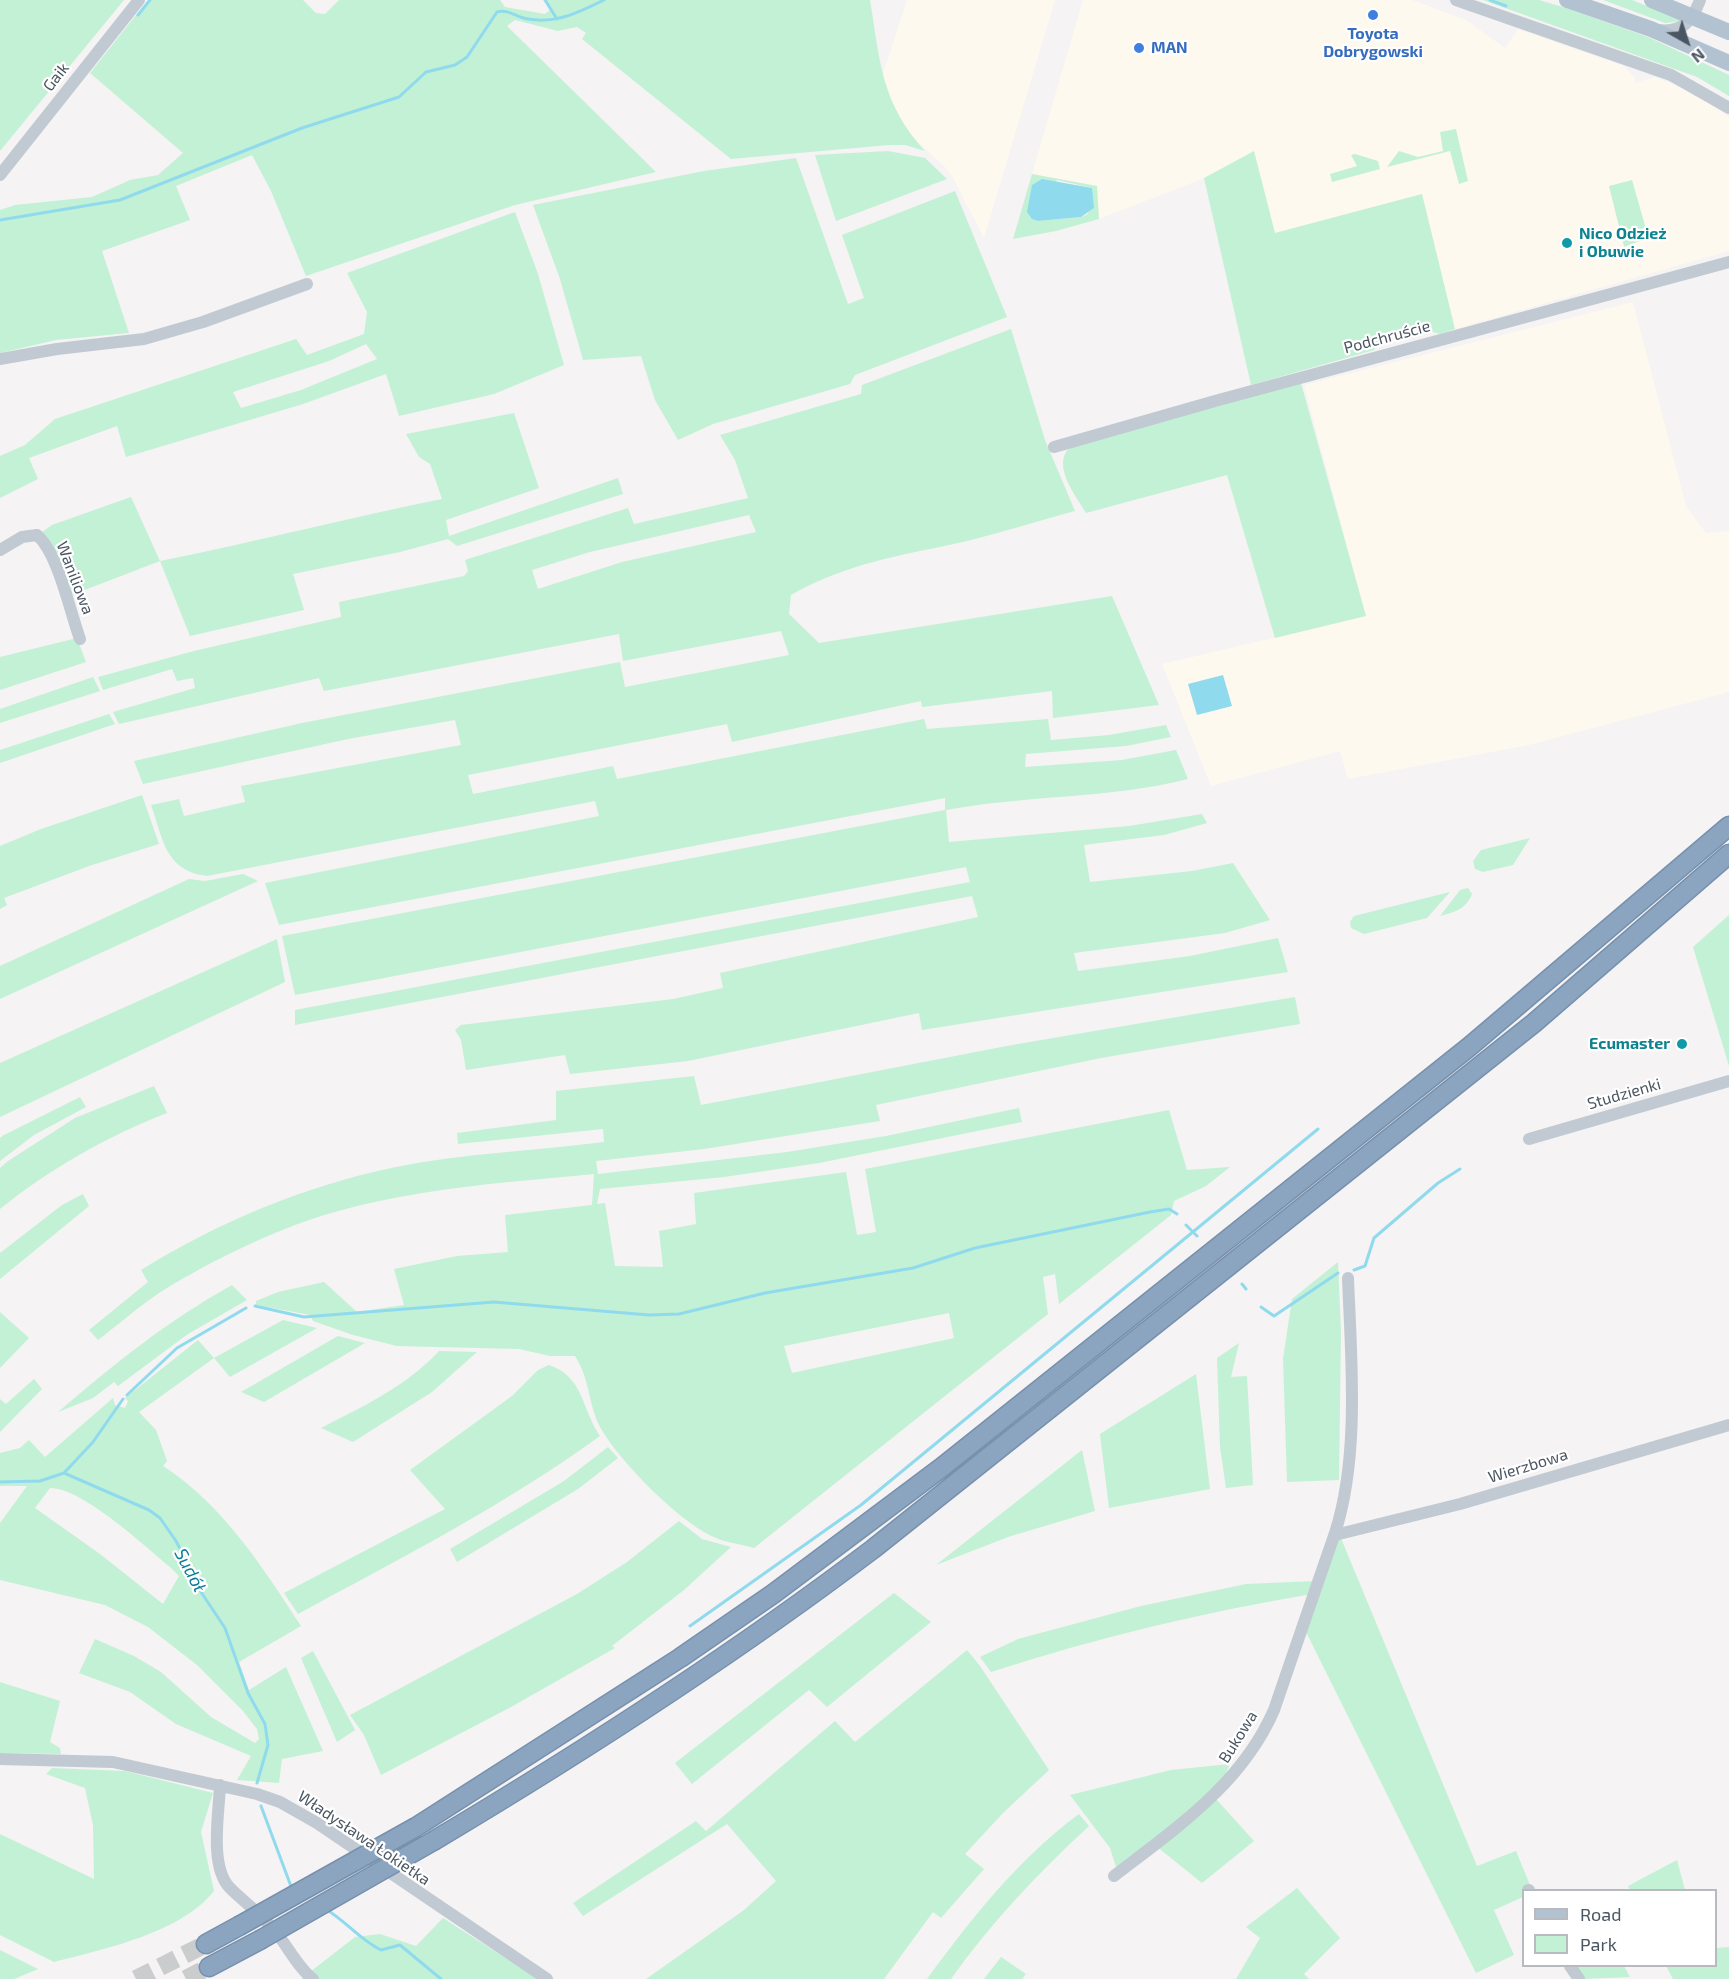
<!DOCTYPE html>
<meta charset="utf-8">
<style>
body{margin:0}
#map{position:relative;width:1729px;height:1979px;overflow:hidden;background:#f5f3f3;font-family:"Exo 2",sans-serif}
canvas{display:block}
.legend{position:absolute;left:1522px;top:1889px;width:195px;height:78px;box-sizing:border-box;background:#fff;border:2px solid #b7bbc0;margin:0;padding:8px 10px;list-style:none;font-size:18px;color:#4a5661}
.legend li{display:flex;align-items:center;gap:12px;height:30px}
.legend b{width:30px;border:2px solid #b7bbc0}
.north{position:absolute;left:1657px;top:12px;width:60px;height:60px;-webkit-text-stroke:4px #fff;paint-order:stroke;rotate:141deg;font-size:16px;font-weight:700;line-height:24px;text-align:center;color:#4a5661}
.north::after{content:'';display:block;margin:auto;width:21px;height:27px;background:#4a5661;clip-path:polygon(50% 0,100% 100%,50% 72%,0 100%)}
</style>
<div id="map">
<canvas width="1729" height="1979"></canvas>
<ul class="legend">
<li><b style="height:8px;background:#b3c2d1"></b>Road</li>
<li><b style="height:16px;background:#c3f1d5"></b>Park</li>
</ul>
<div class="north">N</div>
</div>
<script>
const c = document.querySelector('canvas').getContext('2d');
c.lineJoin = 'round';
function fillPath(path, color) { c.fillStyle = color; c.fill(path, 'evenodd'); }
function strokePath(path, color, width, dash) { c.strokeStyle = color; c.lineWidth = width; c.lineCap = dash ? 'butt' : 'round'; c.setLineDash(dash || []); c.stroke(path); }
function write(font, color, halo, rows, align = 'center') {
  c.font = font + ' "Exo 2",sans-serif'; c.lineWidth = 4.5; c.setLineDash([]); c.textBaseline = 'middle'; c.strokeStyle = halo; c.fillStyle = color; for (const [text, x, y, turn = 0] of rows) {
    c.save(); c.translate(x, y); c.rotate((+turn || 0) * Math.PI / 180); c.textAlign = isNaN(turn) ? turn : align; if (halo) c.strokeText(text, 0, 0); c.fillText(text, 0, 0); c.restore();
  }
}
fillPath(new Path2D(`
 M 907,0 L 1055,0 L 984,238 L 953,178 L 945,167 L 909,134 L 896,114 L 882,77 Z
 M 1083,0 L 1412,0 L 1466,20 L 1505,48 L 1518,29 L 1624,66 L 1635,78 L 1635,83 L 1655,77 L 1694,93 L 1729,117 L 1729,251 L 1455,329 L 1422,194 L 1275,233 L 1254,152 L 1215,174 L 1099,219 L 1097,186 L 1032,174 Z
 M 1633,302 L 1686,506 L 1706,533 L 1729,531 L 1729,692 L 1529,745 L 1348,779 L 1340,751 L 1211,786 L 1162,664 L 1366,616 L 1304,385 Z`), '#fdf9ef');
fillPath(new Path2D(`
 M 0,0 L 124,0 L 0,151 Z
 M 148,0 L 303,0 L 316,13 L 325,14 L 339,0 L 500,0 L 505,7 L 545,14 L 550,10 L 544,0 L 870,0 C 880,61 881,103 925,151 L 905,145 L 889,145 L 731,159 L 582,39 L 586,33 L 577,27 L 558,31 L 515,20 L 507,26 L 656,172 L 515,205 L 306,276 L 271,191 L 252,155 L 176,186 L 190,220 L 102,251 L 129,333 L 56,340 L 0,353 L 0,210 L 15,205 L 92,197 L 130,180 L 158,175 L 183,153 L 90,73 Z
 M 1483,0 L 1539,0 L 1566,8 L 1648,37 L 1729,75 L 1729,96 L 1697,77 Z
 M 1603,0 L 1632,0 L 1680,19 L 1681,21 L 1665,23 Z
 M 1456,129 L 1468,181 L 1459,184 L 1450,151 L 1387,167 L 1399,151 L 1418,157 L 1443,151 L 1440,132 Z
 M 888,151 L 925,158 L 947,179 L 836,221 L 815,155 Z
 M 1254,151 L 1275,233 L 1422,194 L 1455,329 L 1440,334 L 1419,328 L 1394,332 L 1377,344 L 1374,350 L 1251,385 L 1204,178 Z
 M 1355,154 L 1378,161 L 1380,169 L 1332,182 L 1330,174 L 1357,166 L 1351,155 Z
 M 796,158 L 848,304 L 864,298 L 842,235 L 955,191 L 1007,317 L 855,375 L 850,384 L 713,424 L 678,440 L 655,400 L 641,356 L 583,360 L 560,279 L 533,205 L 704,171 Z
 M 1032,174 L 1097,186 L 1099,219 L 1056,231 L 1013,239 ZM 1057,180 L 1092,188 L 1088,214 L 1081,217 L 1038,221 Z
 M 1632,180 L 1646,229 L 1640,241 L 1624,247 L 1609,186 Z
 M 515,212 L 538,274 L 564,365 L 494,394 L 399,416 L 386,374 L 303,404 L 126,457 L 117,426 L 29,458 L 38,479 L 0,498 L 0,456 L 25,445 L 55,419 L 296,339 L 307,355 L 364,334 L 367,312 L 347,273 ZM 366,344 L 377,359 L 301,390 L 241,408 L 233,392 L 329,361 Z
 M 1011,329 L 1045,440 L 1075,511 C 1038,521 1000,533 963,542 C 899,556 850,562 791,595 L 789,614 L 819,643 L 1112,596 L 1159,705 L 1053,718 L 1052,691 L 922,707 L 921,701 L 732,742 L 727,724 L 468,775 L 473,794 L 613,766 L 617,779 L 924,719 L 927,729 L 1048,719 L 1051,740 L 1109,735 L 1166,725 L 1171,737 L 1126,746 L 1026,754 L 1025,767 L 1122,760 L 1176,750 L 1188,779 C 1109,799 1026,795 946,810 L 949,842 L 1129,826 L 1202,814 L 1207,823 L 1164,835 L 1084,845 L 1090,882 L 1192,871 L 1233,863 L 1270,920 L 1225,933 L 1074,953 L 1078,971 L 1190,956 L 1278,938 L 1288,972 L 922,1030 L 919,1013 L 688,1061 L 570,1074 L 565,1055 L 466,1070 L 461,1040 L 455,1030 L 461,1025 L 673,999 L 723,988 L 720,973 L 978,917 L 972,896 L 295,1025 L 295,1010 L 970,882 L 966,867 L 295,995 L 282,936 L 945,810 L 945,798 L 279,925 L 265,883 L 599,816 L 595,801 L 207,876 C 165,871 163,839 151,805 L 179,799 L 184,816 L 245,802 L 241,786 L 461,745 L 455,720 L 348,739 L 143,784 L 134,761 L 302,723 L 620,662 L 625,687 L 789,655 L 781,631 L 623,661 L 619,634 L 324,691 L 319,678 L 119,724 L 113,712 L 195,688 L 193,678 L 177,681 L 172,669 L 103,690 L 98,677 L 194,651 L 341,617 L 339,602 L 464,576 L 468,571 L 465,560 L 628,508 L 634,524 L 748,498 L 735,460 L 720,435 L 861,394 L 862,385 ZM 749,515 L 756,532 L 622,562 L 538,589 L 532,570 L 590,552 Z
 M 1301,383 L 1366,616 L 1275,638 L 1227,475 L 1086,513 C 1077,498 1055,470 1066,452 C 1068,449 1073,445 1076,442 Z
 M 514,413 L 539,488 L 446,520 L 449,536 L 618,478 L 623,494 L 457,546 L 448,539 L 400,552 L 293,574 L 304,610 L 190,636 L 160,561 L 69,596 L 42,532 L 52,525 L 131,497 L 160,561 C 255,542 348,518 442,499 L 430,464 L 419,457 L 406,434 Z
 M 77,638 L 86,662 L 0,690 L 0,657 Z
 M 93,677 L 100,691 L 0,723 L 0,709 Z
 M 109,714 L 115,724 L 0,763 L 0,750 Z
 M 142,795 L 159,844 L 89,866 L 4,898 L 7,905 L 0,909 L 0,846 L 41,829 Z
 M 1530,838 L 1513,865 L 1483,872 L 1475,869 L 1473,861 L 1481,850 Z
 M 243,874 L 258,881 L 0,999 L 0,966 L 189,879 L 205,881 Z
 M 1468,888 L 1472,894 C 1466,909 1455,912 1440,916 L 1460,890 Z
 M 1450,892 L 1427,918 L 1364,934 L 1351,928 L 1350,922 L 1354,916 Z
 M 1729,915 L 1729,1066 L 1693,947 Z
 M 277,939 L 285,982 L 0,1117 L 0,1063 Z
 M 1295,997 L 1300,1024 L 1101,1058 L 876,1105 L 880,1121 L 704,1149 L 596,1161 L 598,1174 L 787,1152 L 886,1136 L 1019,1108 L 1022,1122 L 819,1163 L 724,1177 L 600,1189 L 597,1204 L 605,1203 L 615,1266 L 663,1267 L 659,1231 L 696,1224 L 694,1193 L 846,1172 L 857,1235 L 876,1232 L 865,1169 L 1169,1110 L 1187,1170 L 1230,1167 L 1206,1186 L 1174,1201 L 1171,1215 L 1059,1304 L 1055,1274 L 1043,1277 L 1048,1314 L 754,1548 C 741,1544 726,1543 714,1537 C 680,1523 616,1458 599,1425 C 588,1402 590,1379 575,1356 L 550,1356 L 519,1349 L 397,1346 L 353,1335 L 313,1321 L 310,1315 L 256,1305 L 256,1301 L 278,1292 L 324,1282 L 357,1312 L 404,1305 L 394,1269 L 457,1256 L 508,1252 L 505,1215 L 592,1205 L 594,1174 C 510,1182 423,1188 342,1210 C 281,1226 212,1260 159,1293 C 138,1307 118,1325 98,1340 L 89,1330 L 148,1282 L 141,1270 C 220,1221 305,1186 396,1167 C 464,1153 535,1151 604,1142 L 603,1129 L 458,1144 L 457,1133 L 556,1120 L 556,1091 L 694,1076 L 701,1105 L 1012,1045 ZM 949,1313 L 954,1338 L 792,1373 L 784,1346 Z
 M 154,1086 L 167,1113 C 106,1137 51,1168 0,1209 L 0,1168 L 8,1161 L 75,1118 Z
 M 80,1097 L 86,1107 L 34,1135 L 0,1161 L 0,1138 L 4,1135 Z
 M 83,1194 L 89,1206 L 0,1279 L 0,1253 L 62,1205 Z
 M 1338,1262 L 1341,1332 L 1339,1480 L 1287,1482 L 1283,1359 L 1292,1299 Z
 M 232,1285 L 247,1300 L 188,1334 L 118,1386 L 114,1382 L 93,1398 L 58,1412 C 116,1363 164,1323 232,1285 Z
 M 0,1312 L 29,1338 L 0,1368 Z
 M 283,1320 L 317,1328 L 230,1377 L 214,1358 L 139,1412 L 156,1430 L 167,1461 L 163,1466 C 223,1505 262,1566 301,1626 L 239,1662 L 249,1690 L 286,1667 L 323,1751 L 282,1759 L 279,1783 L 237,1780 L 251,1756 L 176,1724 L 130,1692 L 79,1673 L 95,1639 L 134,1656 L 161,1672 L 211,1717 L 255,1743 L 259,1739 L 257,1729 L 243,1711 L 197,1665 L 148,1627 L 105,1605 L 0,1580 L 0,1523 L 27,1486 L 0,1486 L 0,1453 L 20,1448 L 29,1440 L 45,1457 L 113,1398 L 115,1405 L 125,1408 L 128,1401 L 125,1398 L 198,1340 L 214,1358 ZM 50,1488 C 81,1487 145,1546 170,1567 L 179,1576 L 163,1604 L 100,1554 L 35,1508 Z
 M 338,1336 L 365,1343 L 264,1402 L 241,1392 Z
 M 1239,1343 L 1231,1377 L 1247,1376 L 1253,1485 L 1226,1488 L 1220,1447 L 1217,1358 Z
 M 439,1351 L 477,1352 L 432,1392 L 353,1442 L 321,1428 C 362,1407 407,1386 439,1351 Z
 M 549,1365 C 584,1377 581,1408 600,1436 C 505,1505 401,1558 298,1614 L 284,1593 L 445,1509 L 410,1470 L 512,1396 L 538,1370 Z
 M 1196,1374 L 1210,1489 L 1109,1508 L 1100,1434 Z
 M 34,1379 L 42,1389 L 0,1432 L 0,1399 L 6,1404 Z
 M 608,1447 L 618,1458 L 578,1489 L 457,1562 L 450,1549 L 564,1481 Z
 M 1082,1450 L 1095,1511 L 1008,1537 L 936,1565 Z
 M 679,1521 L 702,1539 L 731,1547 L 684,1590 L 612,1646 L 615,1648 L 511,1707 L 381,1775 L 364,1735 L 350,1715 L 577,1594 L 627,1562 Z
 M 1340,1536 L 1477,1866 L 1516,1851 L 1530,1885 L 1524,1890 L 1523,1897 L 1494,1910 L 1514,1955 L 1476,1973 L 1305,1630 Z
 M 1315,1581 L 1312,1594 C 1204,1612 1095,1638 991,1672 L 980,1657 L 1018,1639 L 1141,1606 L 1246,1584 Z
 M 894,1593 L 931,1622 L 827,1707 L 809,1690 L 692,1784 L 675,1763 Z
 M 967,1650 L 980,1666 L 1049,1770 L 1003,1813 L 965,1854 L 984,1869 L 941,1918 L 933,1912 L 884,1979 L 646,1979 L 744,1910 L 776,1881 L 727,1824 L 583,1916 L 573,1903 L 696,1821 L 706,1831 L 835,1721 L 855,1742 Z
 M 313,1651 L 355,1730 L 337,1742 L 301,1658 Z
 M 0,1682 L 60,1701 L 50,1742 L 60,1748 L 61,1754 L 0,1753 Z
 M 1230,1764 L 1221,1784 L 1117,1870 L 1110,1848 L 1070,1795 L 1171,1770 Z
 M 52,1768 L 125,1771 L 213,1793 L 201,1832 L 214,1891 C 181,1933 104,1949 54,1962 L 0,1935 L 0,1834 L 94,1879 L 93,1825 L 85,1788 L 46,1774 Z
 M 1216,1799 L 1254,1841 L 1202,1883 L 1156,1846 Z
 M 1079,1814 L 1089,1826 C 1038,1873 990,1924 951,1979 L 927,1979 C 972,1918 1018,1859 1079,1814 Z
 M 1677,1860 L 1685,1890 L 1630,1890 L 1628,1886 Z
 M 1297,1888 L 1340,1938 L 1304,1974 L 1309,1979 L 1236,1979 L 1260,1938 L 1246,1927 Z
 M 443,1918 L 538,1979 L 301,1979 L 355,1937 L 380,1934 L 416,1946 Z
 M 1729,1947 L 1729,1979 L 1673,1979 L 1666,1966 L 1716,1966 L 1716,1948 Z
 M 0,1950 L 38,1969 L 14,1979 L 0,1979 Z
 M 1001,1957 L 1026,1974 L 1022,1979 L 984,1979 Z
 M 1574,1966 L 1624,1966 L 1630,1977 L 1583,1979 Z`), '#c3f1d5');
fillPath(new Path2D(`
 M 1042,179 L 1092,188 L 1094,208 L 1081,217 L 1038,221 L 1032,219 L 1027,212 L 1032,185 Z
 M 1223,675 L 1232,706 L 1197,715 L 1188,684 Z`), '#90daee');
strokePath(new Path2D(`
 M 545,0 L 557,19
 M 1490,0 L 1506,6
 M 138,15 L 150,0
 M 0,220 L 120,200 L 302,128 L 399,97 L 426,72 L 455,65 L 467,57 L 497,12 C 509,9 516,17 528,19 C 556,24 580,12 604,0
 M 1186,1225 L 1197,1236
 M 1354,1270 L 1365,1266 L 1374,1238 L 1438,1183 L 1460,1169
 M 1242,1284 L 1246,1289
 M 255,1306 L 304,1317 L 494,1302 L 649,1315 L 679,1314 L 765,1293 L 913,1268 L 975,1248 L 1150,1212 L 1169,1209 L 1177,1214
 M 1261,1307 L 1274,1316 L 1338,1273
 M 127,1395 L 177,1348 L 246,1308
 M 64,1473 L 93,1442 L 123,1399
 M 0,1482 L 40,1481 L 64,1473 L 149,1510 L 160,1518 L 176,1541 L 189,1566 L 193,1580 L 225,1628 L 248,1693 L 265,1724 L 268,1745 L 257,1783
 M 690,1626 L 861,1505 L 1318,1129
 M 261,1806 L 292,1889
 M 327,1910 C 347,1922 360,1940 381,1950 L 400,1945 L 441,1979`), '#90daee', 3);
strokePath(new Path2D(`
 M 136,1979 L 206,1944
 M 186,1979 L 209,1967`), '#caccce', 18, [18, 9]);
const highway = new Path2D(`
 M 416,1827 L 680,1658 L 773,1594 L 941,1468 L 1469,1047 L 1729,826
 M 435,1840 C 586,1750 733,1655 873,1549 L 1534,1023 L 1729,854
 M 206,1944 L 239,1926
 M 209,1967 L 260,1940`);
strokePath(highway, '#7690ad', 21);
strokePath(new Path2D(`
 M 1456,0 L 1671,75 L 1729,108
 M 1658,30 C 1683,33 1692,21 1700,0
 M 0,175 L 139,0
 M 0,359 L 57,349 L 144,339 L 203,322 L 307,284
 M 1054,447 L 1215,401 L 1729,262
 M 0,550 L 22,537 L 37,535 C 58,553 70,612 80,639
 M 1529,1139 L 1729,1081
 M 1335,1535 L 1460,1504 L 1729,1425
 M 0,1759 L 113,1762 L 257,1794 L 280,1802 L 317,1823 L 547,1979
 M 220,1785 C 219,1813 209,1867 230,1888 C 244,1902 260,1913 273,1929 C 287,1944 297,1967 313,1979
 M 1114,1876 C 1176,1828 1242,1784 1274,1710 C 1294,1651 1315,1591 1335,1533 C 1360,1456 1351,1357 1348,1278
 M 1528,1890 L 1529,1890
 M 1570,1966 L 1579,1979`), '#c1cad2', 12);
strokePath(new Path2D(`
 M 1567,0 L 1651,29 L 1729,63
 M 1652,0 L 1729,32`), '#b3c2d1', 16);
strokePath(highway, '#8ba5c1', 18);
const highwayBridge = new Path2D(`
 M 239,1926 L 416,1827
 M 260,1940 L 435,1840`);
strokePath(highwayBridge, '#7690ad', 21, []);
strokePath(highwayBridge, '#8ba5c1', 18);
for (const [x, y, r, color] of [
 [1373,15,6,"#3f7fe0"],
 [1139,48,6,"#3f7fe0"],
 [1567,243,6,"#0f9aa8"],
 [1682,1044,6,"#0f9aa8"]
]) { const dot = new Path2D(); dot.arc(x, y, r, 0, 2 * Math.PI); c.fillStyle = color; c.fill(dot); strokePath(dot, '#fff', 2); }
write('bold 16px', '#366cbe', '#fff', [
 ["Toyota",1373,34],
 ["Dobrygowski",1373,52],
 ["MAN",1151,48,"left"]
]);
write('16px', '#4a5661', '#fff', [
 ["Gaik",56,77,-52],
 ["Podchruście",1387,337,-15],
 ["Waniliowa",75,578,69],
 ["Studzienki",1624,1094,-16],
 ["Wierzbowa",1528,1466,-17],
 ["Bukowa",1238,1737,-58],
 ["Władysława Łokietka",364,1838,34]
]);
write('bold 16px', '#0d838f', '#fff', [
 ["Nico Odzież",1579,234],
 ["i Obuwie",1579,252],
 ["Ecumaster",1670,1044,"right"]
], 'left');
write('italic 18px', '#0c7c9b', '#fff', [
 ["Sudół",190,1570,62]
]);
</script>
